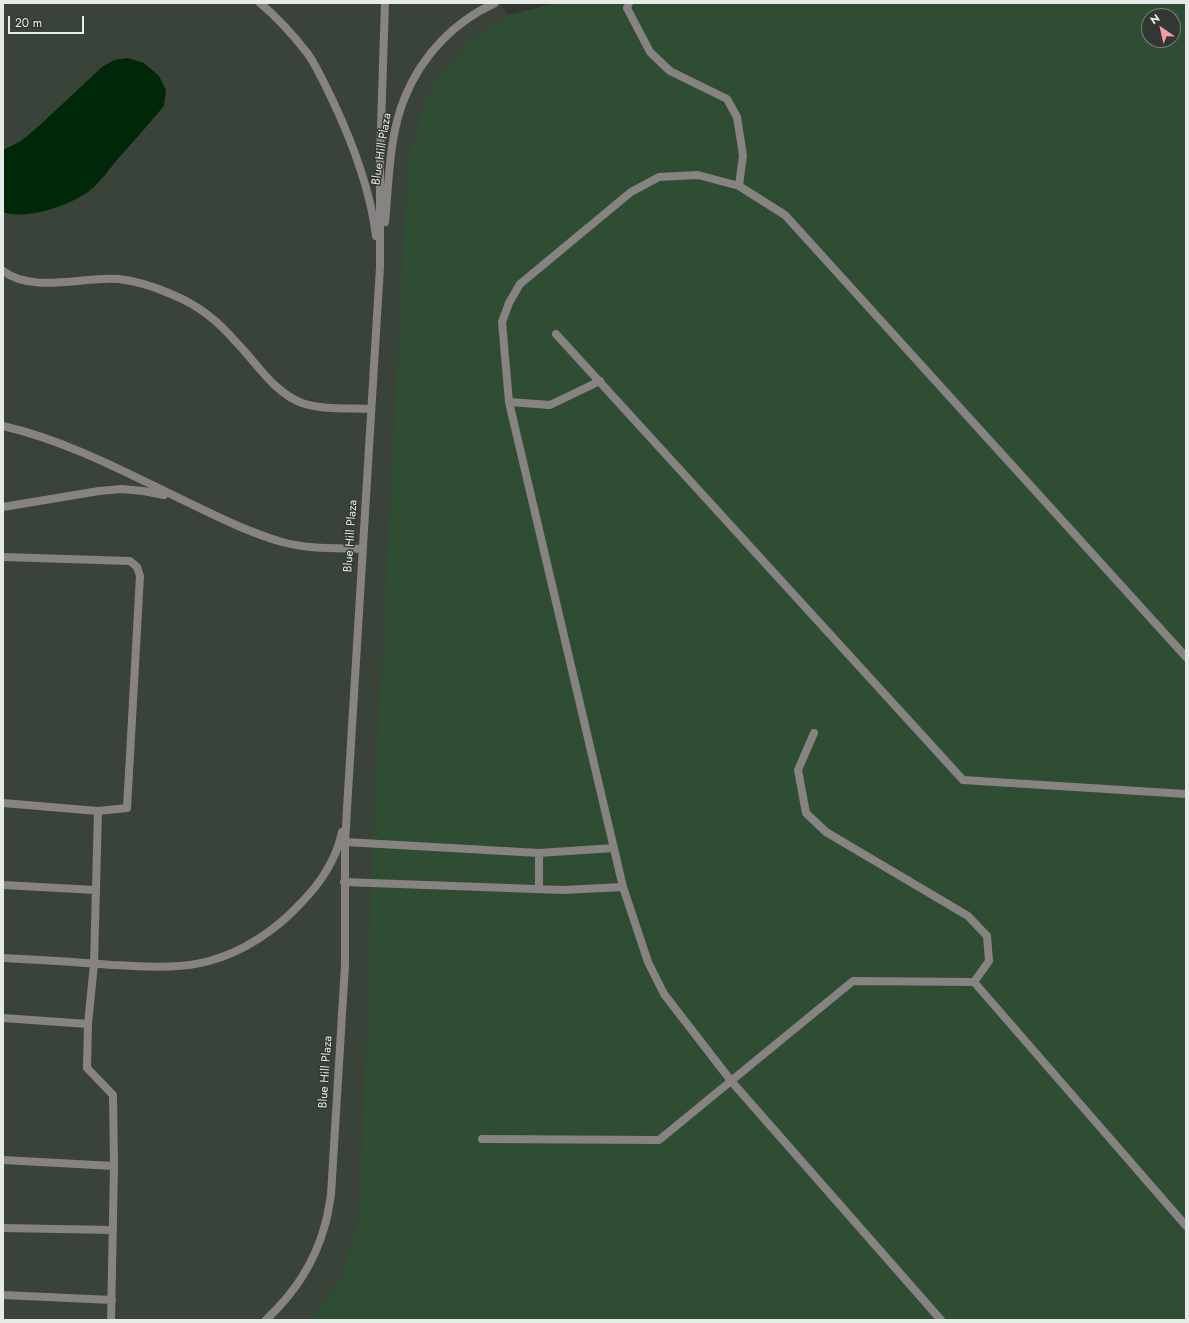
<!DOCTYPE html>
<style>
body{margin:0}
#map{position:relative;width:1189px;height:1323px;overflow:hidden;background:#323733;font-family:Jost,sans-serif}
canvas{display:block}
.frame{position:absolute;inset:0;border:4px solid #e7ebe8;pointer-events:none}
.north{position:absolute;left:1141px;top:8px;width:40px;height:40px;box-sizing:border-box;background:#323733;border:1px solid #7a7f7b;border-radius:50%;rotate:326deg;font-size:11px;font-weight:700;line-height:16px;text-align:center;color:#e7ebe8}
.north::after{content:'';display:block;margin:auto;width:14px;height:18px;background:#f49aa5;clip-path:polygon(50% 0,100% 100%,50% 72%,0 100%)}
.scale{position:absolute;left:8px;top:16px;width:76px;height:18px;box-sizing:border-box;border:2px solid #e7ebe8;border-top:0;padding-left:5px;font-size:12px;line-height:14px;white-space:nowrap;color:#e7ebe8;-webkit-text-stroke:3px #323733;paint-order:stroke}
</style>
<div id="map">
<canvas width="1189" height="1323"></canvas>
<div class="frame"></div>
<div class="north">N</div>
<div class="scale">20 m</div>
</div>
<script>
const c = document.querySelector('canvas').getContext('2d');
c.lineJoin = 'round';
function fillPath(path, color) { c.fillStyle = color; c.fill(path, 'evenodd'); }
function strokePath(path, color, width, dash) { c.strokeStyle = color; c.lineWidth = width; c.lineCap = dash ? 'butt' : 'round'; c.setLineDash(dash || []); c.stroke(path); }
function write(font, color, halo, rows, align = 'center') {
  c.font = font + ' Jost,sans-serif'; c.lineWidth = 3; c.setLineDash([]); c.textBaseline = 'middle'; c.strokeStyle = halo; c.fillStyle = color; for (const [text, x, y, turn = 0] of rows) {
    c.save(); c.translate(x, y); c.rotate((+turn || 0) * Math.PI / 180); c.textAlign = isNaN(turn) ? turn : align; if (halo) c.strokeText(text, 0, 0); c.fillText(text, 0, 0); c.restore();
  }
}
fillPath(new Path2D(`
 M 3,3 L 499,3 L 514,23 L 399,1320 L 3,1320 Z`), '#39433a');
fillPath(new Path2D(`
 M 557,3 L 1186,3 L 1186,1320 L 311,1320 L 343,1277 L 360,1212 L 374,816 L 408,157 L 429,91 L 467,43 L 509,15 ZM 1149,16 L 1173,16 L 1173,40 L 1149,40 Z`), '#2f4d33');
fillPath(new Path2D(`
 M 128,58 L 144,63 L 159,76 L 166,90 L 164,106 C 148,125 132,143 116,161 C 109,170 102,179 94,187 C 76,204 26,221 3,212 L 3,150 L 21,141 L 40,125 L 102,67 L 114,60 Z`), '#002808');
strokePath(new Path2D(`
 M 260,3 C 278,18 294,36 308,54 C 317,67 324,83 331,97 C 352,141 370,187 376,236
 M 629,3 L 627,8 L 650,52 L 670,71 L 727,99 L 737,117 L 743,155 L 739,186
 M 385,222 C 389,182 389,134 405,97 C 422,55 455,21 495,3
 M 3,271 C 34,294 83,276 119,279 C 137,281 155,287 171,294 C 198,305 217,320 236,342 C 257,363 273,392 302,403 C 322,410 350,408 371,409
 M 556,334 L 963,780 L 1186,794
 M 509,402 L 550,405 L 600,381
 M 3,426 C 68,441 127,473 187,502 C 218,517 248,532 282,542 C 307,549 336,548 363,549
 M 3,507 L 99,491 L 122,489 L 143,491 L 164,495
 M 3,557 L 130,561 L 137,567 L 140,576 L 127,808 L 98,811 L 3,803
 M 814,733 L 798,770 L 806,813 L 826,832 L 968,916 L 987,936 L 989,961 L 974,982
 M 345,842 L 539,853 L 614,848
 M 539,853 L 539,889
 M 344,882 L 563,890 L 623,887
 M 3,885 L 95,890
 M 3,958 C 39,960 76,962 112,965 C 144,966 177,970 209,961 C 243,952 276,930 300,904 C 320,884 336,860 342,832
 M 3,1018 L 88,1024
 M 482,1139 L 659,1140 L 853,981 L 974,982 L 1186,1226
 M 3,1160 L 114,1166 L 113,1095 L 87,1068 L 88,1024 L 94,964 L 98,811
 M 3,1228 L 113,1230
 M 3,1295 L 112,1300
 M 111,1320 L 114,1166
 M 266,1320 C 295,1292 314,1264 325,1225 C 328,1215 329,1205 331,1195 L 345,965 L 345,842 L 380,267 L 380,158 L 385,3
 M 941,1320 L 732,1082 L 664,994 L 648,962 L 623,887 L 509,402 L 502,322 L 509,303 L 520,284 L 631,192 L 659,177 L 698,175 L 739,186 L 785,215 L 1186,657`), '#878383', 8);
write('12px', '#e7ebe8', '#323733', [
 ["Blue Hill Plaza",382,149,-81],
 ["Blue Hill Plaza",351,536,-86],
 ["Blue Hill Plaza",326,1072,-86]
]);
</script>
